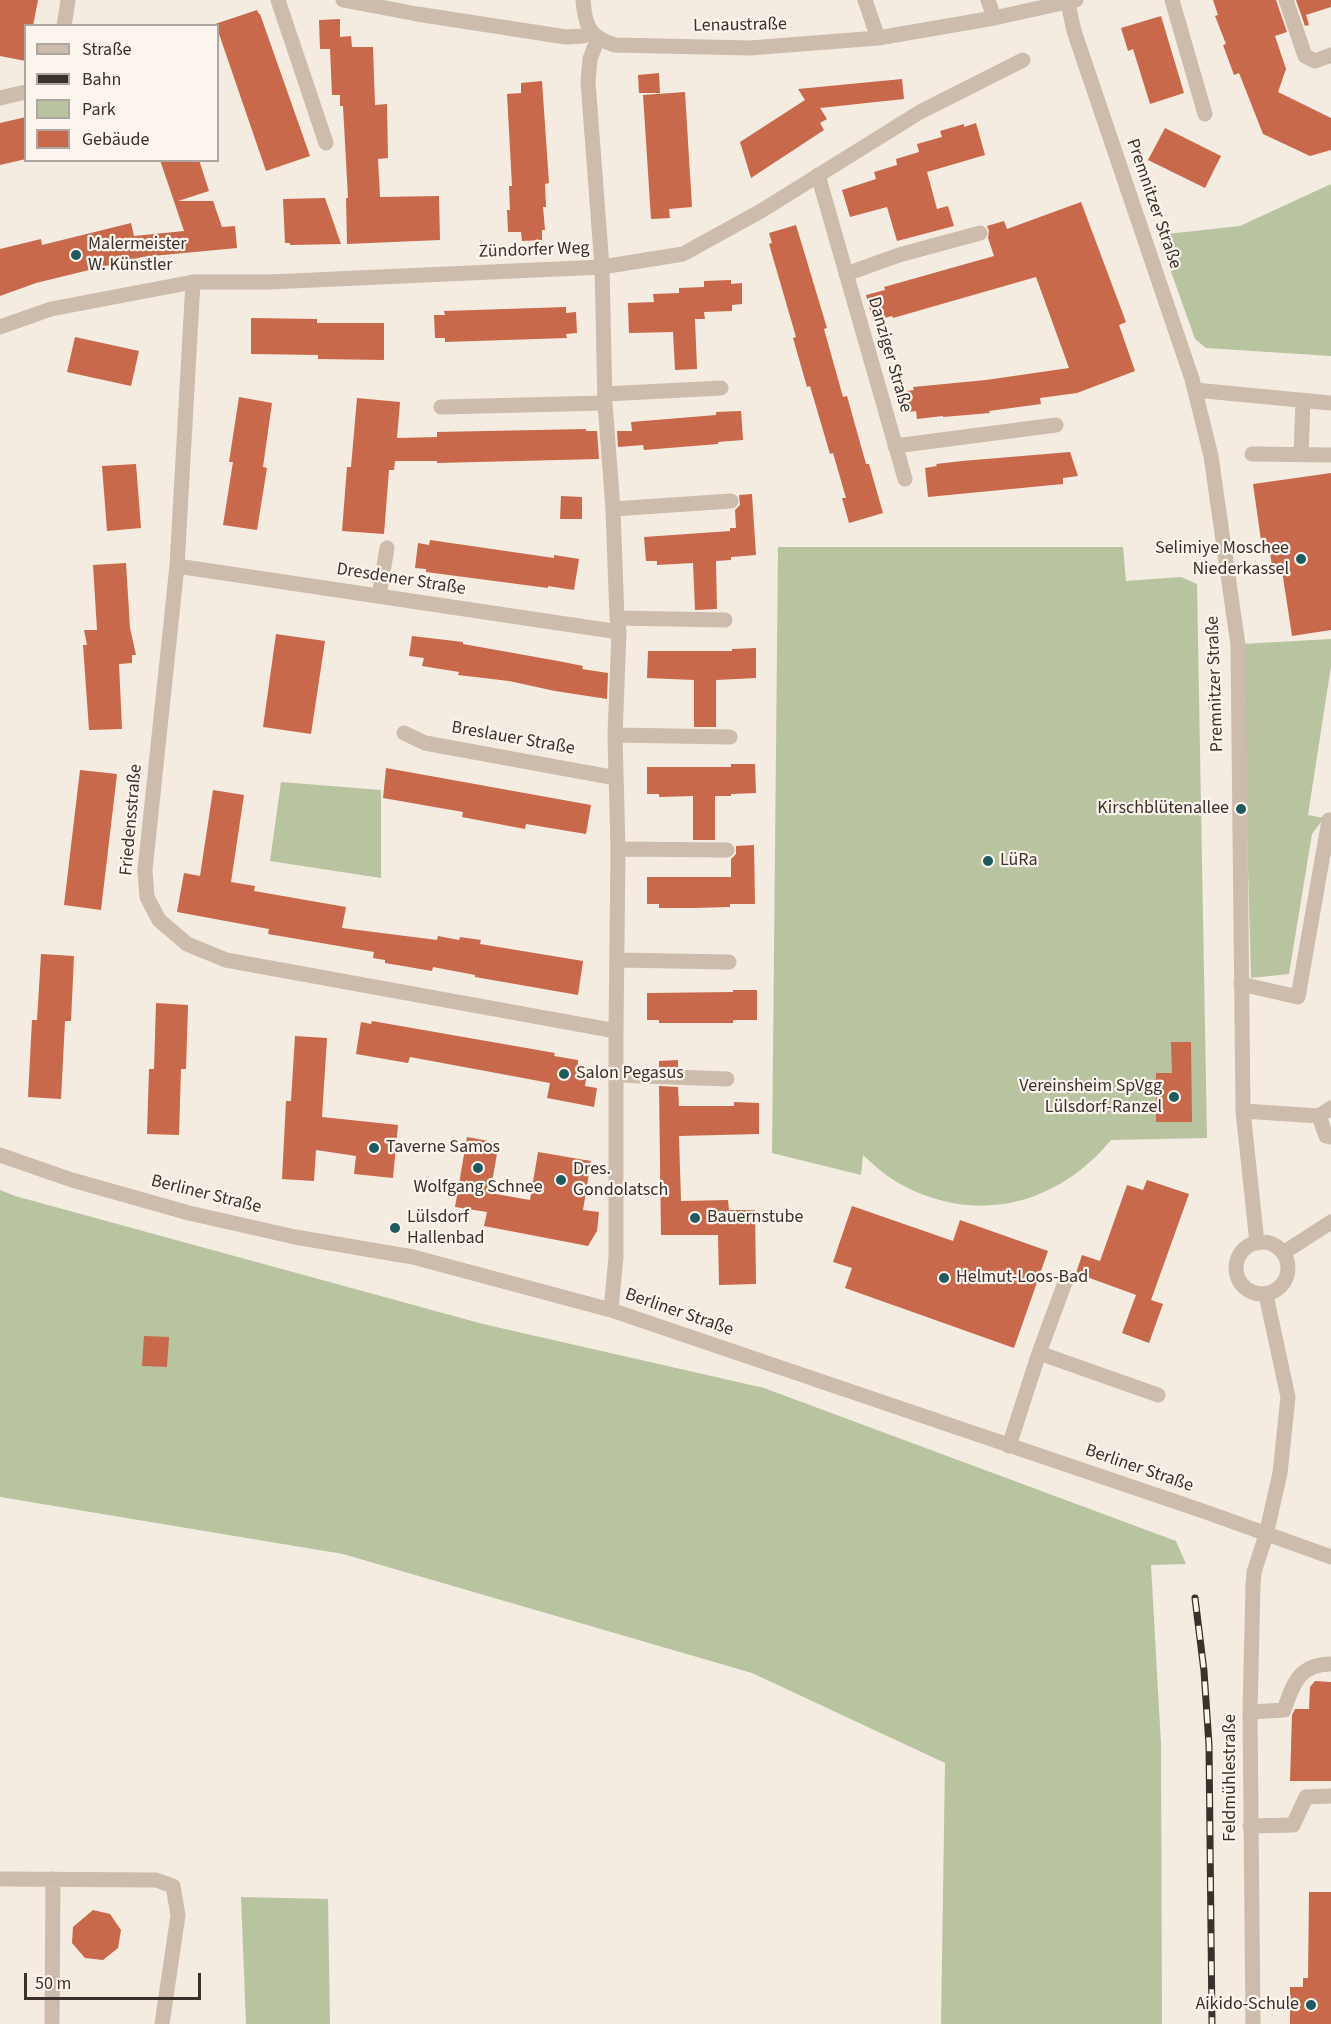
<!DOCTYPE html>
<meta charset="utf-8">
<style>
body{margin:0}
#map{position:relative;width:1331px;height:2024px;overflow:hidden;background:#f4ebe1;font-family:"Source Sans 3",sans-serif}
canvas{display:block}
.legend{position:absolute;left:24px;top:24px;width:195px;height:138px;box-sizing:border-box;background:#fbf5ee;border:2px solid #aea6a0;margin:0;padding:8px 10px;list-style:none;font-size:18px;color:#3b302b}
.legend li{display:flex;align-items:center;gap:12px;height:30px}
.legend b{width:30px;border:2px solid #aea6a0}
.scale{position:absolute;left:24px;top:1973px;width:177px;height:27px;box-sizing:border-box;border:3px solid #3b302b;border-top:0;padding-left:8px;font-size:18px;line-height:21px;white-space:nowrap;color:#3b302b;-webkit-text-stroke:4px #fbf5ee;paint-order:stroke}
</style>
<div id="map">
<canvas width="1331" height="2024"></canvas>
<ul class="legend">
<li><b style="height:8px;background:#cdbbac"></b>Straße</li>
<li><b style="height:8px;background:#3b302b"></b>Bahn</li>
<li><b style="height:16px;background:#b8c4a0"></b>Park</li>
<li><b style="height:16px;background:#c8694b"></b>Gebäude</li>
</ul>
<div class="scale">50 m</div>
</div>
<script>
const c = document.querySelector('canvas').getContext('2d');
c.lineJoin = 'round';
function fillPath(path, color) { c.fillStyle = color; c.fill(path, 'evenodd'); }
function strokePath(path, color, width, dash) { c.strokeStyle = color; c.lineWidth = width; c.lineCap = dash ? 'butt' : 'round'; c.setLineDash(dash || []); c.stroke(path); }
function write(font, color, halo, rows, align = 'center') {
  c.font = font + ' "Source Sans 3",sans-serif'; c.lineWidth = 4.5; c.setLineDash([]); c.textBaseline = 'middle'; c.strokeStyle = halo; c.fillStyle = color; for (const [text, x, y, turn = 0] of rows) {
    c.save(); c.translate(x, y); c.rotate((+turn || 0) * Math.PI / 180); c.textAlign = isNaN(turn) ? turn : align; if (halo) c.strokeText(text, 0, 0); c.fillText(text, 0, 0); c.restore();
  }
}
fillPath(new Path2D(`
 M 1331,184 L 1331,356 L 1206,348 L 1195,339 L 1158,235 L 1240,226 Z
 M 778,547 L 1123,547 L 1126,581 L 1181,577 L 1197,584 L 1207,1138 L 1111,1140 C 1058,1204 979,1225 904,1186 C 888,1178 876,1167 863,1155 L 861,1175 L 772,1153 Z
 M 1331,639 L 1331,666 L 1308,815 L 1324,818 L 1312,834 L 1289,974 L 1251,978 L 1242,644 Z
 M 281,782 L 381,790 L 381,878 L 270,861 Z
 M 0,1190 L 15,1196 L 483,1324 L 764,1388 L 1176,1541 L 1186,1564 L 1151,1565 L 1161,1744 L 1162,2024 L 941,2024 L 945,1763 L 752,1673 L 343,1554 L 0,1497 Z
 M 241,1897 L 328,1899 L 330,2024 L 246,2024 Z`), '#b8c4a0');
fillPath(new Path2D(`
 M 0,0 L 38,0 L 33,26 L 26,26 L 26,61 L 0,56 Z
 M 1213,0 L 1276,0 L 1287,32 L 1275,36 L 1286,69 L 1278,92 L 1331,118 L 1331,150 L 1310,156 L 1263,134 L 1239,73 L 1234,75 L 1223,45 L 1226,44 L 1215,16 L 1218,15 Z
 M 1296,0 L 1331,0 L 1331,7 L 1306,15 L 1309,25 L 1305,26 Z
 M 257,10 L 259,14 L 260,14 L 310,156 L 266,171 L 218,31 L 218,26 L 215,24 Z
 M 1161,16 L 1184,93 L 1150,104 L 1133,49 L 1128,51 L 1121,28 Z
 M 340,19 L 340,37 L 351,36 L 352,47 L 373,47 L 375,105 L 387,104 L 388,158 L 378,159 L 380,197 L 439,196 L 440,240 L 347,244 L 346,198 L 348,198 L 343,106 L 340,106 L 340,95 L 332,95 L 330,49 L 320,49 L 319,20 Z
 M 659,73 L 660,93 L 639,93 L 638,75 Z
 M 902,79 L 904,99 L 820,108 L 827,119 L 820,123 L 824,130 L 751,178 L 740,142 L 805,100 L 798,89 Z
 M 542,81 L 549,183 L 545,184 L 546,207 L 543,207 L 545,230 L 542,230 L 542,240 L 522,241 L 521,232 L 508,232 L 507,210 L 510,210 L 509,186 L 512,186 L 507,94 L 521,93 L 521,83 Z
 M 685,92 L 692,207 L 669,209 L 670,218 L 651,219 L 643,95 Z
 M 26,117 L 26,159 L 0,165 L 0,123 Z
 M 976,123 L 985,155 L 927,172 L 937,209 L 948,206 L 954,226 L 897,241 L 887,207 L 850,217 L 842,190 L 876,179 L 874,172 L 897,165 L 896,159 L 919,152 L 917,144 L 942,137 L 940,131 L 964,124 L 964,127 Z
 M 1165,128 L 1221,156 L 1205,188 L 1148,160 Z
 M 160,160 L 199,160 L 209,191 L 178,201 L 213,201 L 222,227 L 235,226 L 237,248 L 142,257 L 36,283 L 0,296 L 0,249 L 41,239 L 42,245 L 131,223 L 134,236 L 184,231 Z
 M 325,198 L 341,244 L 290,245 L 290,243 L 285,243 L 283,199 Z
 M 1081,202 L 1126,322 L 1119,325 L 1135,371 L 1077,393 L 1040,398 L 1041,404 L 989,411 L 990,413 L 943,417 L 943,416 L 917,419 L 916,411 L 908,412 L 906,391 L 914,390 L 913,387 L 986,380 L 1069,368 L 1036,277 L 893,318 L 892,316 L 873,321 L 866,295 L 885,290 L 884,287 L 994,256 L 988,238 L 989,231 L 987,226 L 1004,221 L 1007,229 Z
 M 796,225 L 827,328 L 824,329 L 843,397 L 847,396 L 866,464 L 869,464 L 883,513 L 849,523 L 842,498 L 846,498 L 833,453 L 830,454 L 810,386 L 807,387 L 793,338 L 796,337 L 769,244 L 772,243 L 769,233 Z
 M 731,280 L 731,284 L 742,283 L 742,304 L 732,305 L 732,311 L 704,312 L 705,319 L 695,319 L 697,369 L 675,370 L 673,332 L 629,333 L 628,303 L 654,302 L 653,294 L 679,293 L 679,288 L 704,287 L 704,281 Z
 M 566,307 L 566,313 L 576,312 L 577,333 L 566,334 L 567,338 L 445,342 L 445,338 L 435,338 L 434,315 L 445,315 L 444,311 Z
 M 251,318 L 317,319 L 317,323 L 384,323 L 384,360 L 318,359 L 318,355 L 251,354 Z
 M 75,337 L 139,351 L 131,386 L 67,372 Z
 M 239,397 L 272,403 L 263,467 L 267,468 L 257,530 L 223,525 L 233,462 L 229,462 Z
 M 357,398 L 400,402 L 397,438 L 437,437 L 437,432 L 586,429 L 586,431 L 597,431 L 599,459 L 437,463 L 437,461 L 395,461 L 394,470 L 389,470 L 384,534 L 342,531 L 347,467 L 351,467 Z
 M 741,411 L 743,440 L 718,442 L 718,444 L 644,450 L 643,445 L 618,447 L 617,431 L 632,431 L 631,422 L 716,415 L 716,412 Z
 M 1070,452 L 1078,476 L 1063,478 L 1063,484 L 928,497 L 925,468 L 937,466 L 936,464 L 962,461 Z
 M 136,464 L 141,528 L 107,531 L 102,466 Z
 M 1331,473 L 1331,630 L 1292,636 L 1281,564 L 1272,565 L 1270,553 L 1263,554 L 1253,484 Z
 M 752,494 L 756,555 L 731,557 L 731,560 L 716,561 L 717,609 L 695,610 L 693,563 L 657,565 L 657,561 L 646,561 L 644,537 L 730,531 L 730,528 L 736,528 L 735,510 L 740,505 L 739,495 Z
 M 561,496 L 582,497 L 582,519 L 560,519 Z
 M 430,540 L 554,558 L 554,555 L 579,559 L 574,590 L 548,586 L 548,588 L 426,572 L 426,569 L 415,568 L 418,543 L 429,545 Z
 M 126,563 L 130,628 L 136,655 L 132,655 L 132,663 L 119,664 L 122,729 L 89,730 L 83,645 L 87,645 L 84,630 L 97,630 L 93,565 Z
 M 276,634 L 325,641 L 311,734 L 263,727 Z
 M 412,636 L 463,642 L 463,644 L 558,661 L 583,666 L 582,669 L 608,673 L 607,699 L 555,691 L 509,681 L 458,675 L 459,672 L 422,666 L 424,658 L 409,656 Z
 M 756,648 L 756,678 L 716,680 L 716,727 L 694,727 L 694,680 L 647,678 L 648,651 L 732,651 L 732,649 Z
 M 731,764 L 755,764 L 756,793 L 731,794 L 731,796 L 715,796 L 715,840 L 693,840 L 693,796 L 659,797 L 659,794 L 647,794 L 647,767 L 731,767 Z
 M 386,768 L 591,805 L 586,834 L 526,824 L 525,829 L 462,817 L 463,812 L 383,798 Z
 M 80,770 L 117,774 L 101,910 L 64,905 Z
 M 213,790 L 244,795 L 231,882 L 255,886 L 254,891 L 346,907 L 342,928 L 437,940 L 438,936 L 459,940 L 460,937 L 481,940 L 480,944 L 583,961 L 578,995 L 475,977 L 475,975 L 433,967 L 432,971 L 385,963 L 385,960 L 373,958 L 374,952 L 268,934 L 269,929 L 177,912 L 184,873 L 200,876 Z
 M 754,845 L 755,904 L 730,904 L 730,907 L 692,908 L 659,908 L 659,904 L 647,904 L 647,877 L 731,877 L 731,859 L 736,854 L 736,846 Z
 M 41,954 L 74,956 L 71,1021 L 65,1021 L 61,1099 L 28,1097 L 32,1020 L 37,1020 Z
 M 733,990 L 757,990 L 757,1020 L 733,1020 L 733,1023 L 659,1023 L 659,1020 L 647,1020 L 647,993 L 733,992 Z
 M 156,1003 L 188,1005 L 186,1069 L 181,1069 L 179,1135 L 147,1134 L 149,1069 L 154,1069 Z
 M 372,1021 L 555,1053 L 554,1056 L 578,1060 L 578,1065 L 588,1067 L 585,1086 L 597,1088 L 594,1107 L 547,1098 L 550,1083 L 410,1057 L 408,1063 L 356,1054 L 361,1022 L 371,1024 Z
 M 295,1036 L 327,1038 L 322,1117 L 398,1125 L 393,1178 L 354,1174 L 356,1156 L 316,1150 L 314,1181 L 282,1179 L 286,1101 L 291,1101 Z
 M 1171,1042 L 1191,1042 L 1192,1122 L 1156,1122 L 1156,1073 L 1172,1073 Z
 M 678,1060 L 678,1067 L 659,1067 L 659,1061 Z
 M 659,1086 L 678,1087 L 679,1106 L 734,1106 L 734,1102 L 759,1103 L 759,1134 L 679,1136 L 681,1201 L 728,1200 L 729,1210 L 755,1210 L 756,1284 L 719,1285 L 718,1235 L 661,1235 Z
 M 467,1137 L 499,1143 L 490,1193 L 530,1200 L 538,1152 L 591,1161 L 583,1210 L 599,1212 L 597,1231 L 588,1246 L 484,1226 L 487,1212 L 455,1207 Z
 M 1147,1180 L 1189,1194 L 1151,1300 L 1163,1304 L 1149,1343 L 1122,1333 L 1136,1295 L 1139,1296 L 1076,1273 L 1082,1255 L 1100,1261 L 1127,1185 L 1143,1190 Z
 M 852,1206 L 953,1241 L 960,1220 L 1048,1251 L 1014,1348 L 845,1288 L 852,1268 L 833,1262 Z
 M 144,1336 L 169,1337 L 167,1367 L 142,1366 Z
 M 1315,1681 L 1331,1682 L 1331,1781 L 1290,1781 L 1292,1715 L 1295,1709 L 1309,1709 L 1310,1687 Z
 M 1309,1892 L 1331,1892 L 1331,2024 L 1290,2024 L 1290,1987 L 1303,1987 L 1303,1978 L 1308,1978 Z
 M 93,1910 L 110,1914 L 121,1930 L 118,1948 L 103,1960 L 85,1958 L 72,1943 L 73,1927 Z`), '#c8694b');
strokePath(new Path2D(`
 M 278,0 L 326,143
 M 343,0 L 417,14 L 566,37 L 583,36 L 591,32
 M 583,0 C 585,26 589,37 615,45 L 750,48 L 878,38 L 994,18 L 1076,0
 M 865,0 L 878,38
 M 988,0 L 994,18
 M 1172,0 L 1205,114
 M 1286,0 L 1305,56 L 1315,61 L 1331,55
 M 1068,3 L 1074,31 L 1192,379 L 1211,456 L 1238,645 L 1243,1111 L 1257,1243
 M 64,26 L 68,0
 M 598,38 L 590,59 L 588,82 L 602,267 L 605,403 L 613,509 L 617,618 L 619,632 L 615,735 L 618,849 L 616,1031 L 616,1257 L 611,1310
 M 0,98 L 26,92
 M 818,175 L 905,479
 M 846,274 L 899,255 L 980,233
 M 193,282 L 177,566 L 145,870 L 147,897 L 159,920 L 187,944 L 226,960 L 616,1031
 M 0,327 L 51,309 L 193,282 L 269,282 L 602,267 L 683,254 L 761,211 L 920,112 L 1023,60
 M 1195,390 L 1331,403
 M 605,394 L 721,388
 M 441,407 L 605,403
 M 895,446 L 1056,425
 M 1252,454 L 1331,455
 M 1301,455 L 1303,400
 M 613,509 L 731,501
 M 177,566 L 619,632
 M 379,596 L 387,548
 M 617,618 L 725,620
 M 404,733 L 425,743 L 616,778
 M 615,735 L 730,737
 M 618,849 L 727,850
 M 618,960 L 729,962
 M 1241,984 L 1298,997 L 1329,820
 M 617,1075 L 727,1079
 M 1243,1111 L 1319,1116 L 1331,1108
 M 1319,1116 L 1326,1136 L 1331,1137
 M 0,1155 L 72,1180 L 189,1213 L 295,1237 L 413,1257 L 611,1310 L 1203,1511 L 1331,1557
 M1236 1268a26 26 0 1 1 52 0a26 26 0 1 1-52 0Z
 M 1283,1253 L 1331,1222
 M 1039,1353 L 1158,1395
 M 1009,1446 L 1039,1353 L 1067,1277
 M 1250,1712 L 1284,1710 C 1293,1684 1299,1664 1331,1664
 M 1250,1826 L 1293,1825 L 1306,1797 L 1331,1796
 M 0,1879 L 156,1880 L 173,1886 L 178,1915 L 162,2024
 M 52,2024 L 53,1879
 M 1253,2024 L 1250,1712 L 1253,1585 L 1254,1572 L 1266,1535 L 1280,1473 L 1288,1397 L 1266,1295`), '#cdbbac', 15);
const rail = new Path2D(`
 M 1195,1598 L 1204,1671 L 1209,1745 L 1212,2024`);
strokePath(rail, '#3b302b', 7);
strokePath(rail, '#fbf5ee', 4.5, [14]);
for (const [x, y, r, color] of [
 [76,255,6,"#1f5a5e"],
 [1301,559,6,"#1f5a5e"],
 [1241,809,6,"#1f5a5e"],
 [988,861,6,"#1f5a5e"],
 [564,1074,6,"#1f5a5e"],
 [1174,1097,6,"#1f5a5e"],
 [374,1148,6,"#1f5a5e"],
 [478,1168,6,"#1f5a5e"],
 [561,1180,6,"#1f5a5e"],
 [695,1218,6,"#1f5a5e"],
 [395,1228,6,"#1f5a5e"],
 [944,1278,6,"#1f5a5e"],
 [1311,2005,6,"#1f5a5e"]
]) { const dot = new Path2D(); dot.arc(x, y, r, 0, 2 * Math.PI); c.fillStyle = color; c.fill(dot); strokePath(dot, '#fbf5ee', 2); }
write('18px', '#3b302b', '#fbf5ee', [
 ["Lenaustraße",740,26,-1],
 ["Premnitzer Straße",1153,204,71],
 ["Zündorfer Weg",534,251,-2],
 ["Danziger Straße",889,355,74],
 ["Dresdener Straße",401,580,9],
 ["Premnitzer Straße",1216,684,-92],
 ["Breslauer Straße",513,739,10],
 ["Friedensstraße",132,820,-85],
 ["Berliner Straße",206,1195,14],
 ["Berliner Straße",679,1313,19],
 ["Berliner Straße",1139,1469,19],
 ["Feldmühlestraße",1231,1778,-90]
]);
write('18px', '#3b302b', '#fbf5ee', [
 ["Malermeister",88,245],
 ["W. Künstler",88,266],
 ["Selimiye Moschee",1289,549,"right"],
 ["Niederkassel",1289,570,"right"],
 ["Kirschblütenallee",1229,809,"right"],
 ["LüRa",1000,861],
 ["Salon Pegasus",576,1074],
 ["Vereinsheim SpVgg",1162,1087,"right"],
 ["Lülsdorf-Ranzel",1162,1108,"right"],
 ["Taverne Samos",386,1148],
 ["Dres.",573,1170],
 ["Gondolatsch",573,1191],
 ["Wolfgang Schnee",478,1188,"center"],
 ["Lülsdorf",407,1218],
 ["Hallenbad",407,1239],
 ["Bauernstube",707,1218],
 ["Helmut-Loos-Bad",956,1278],
 ["Aikido-Schule",1299,2005,"right"]
], 'left');
</script>
